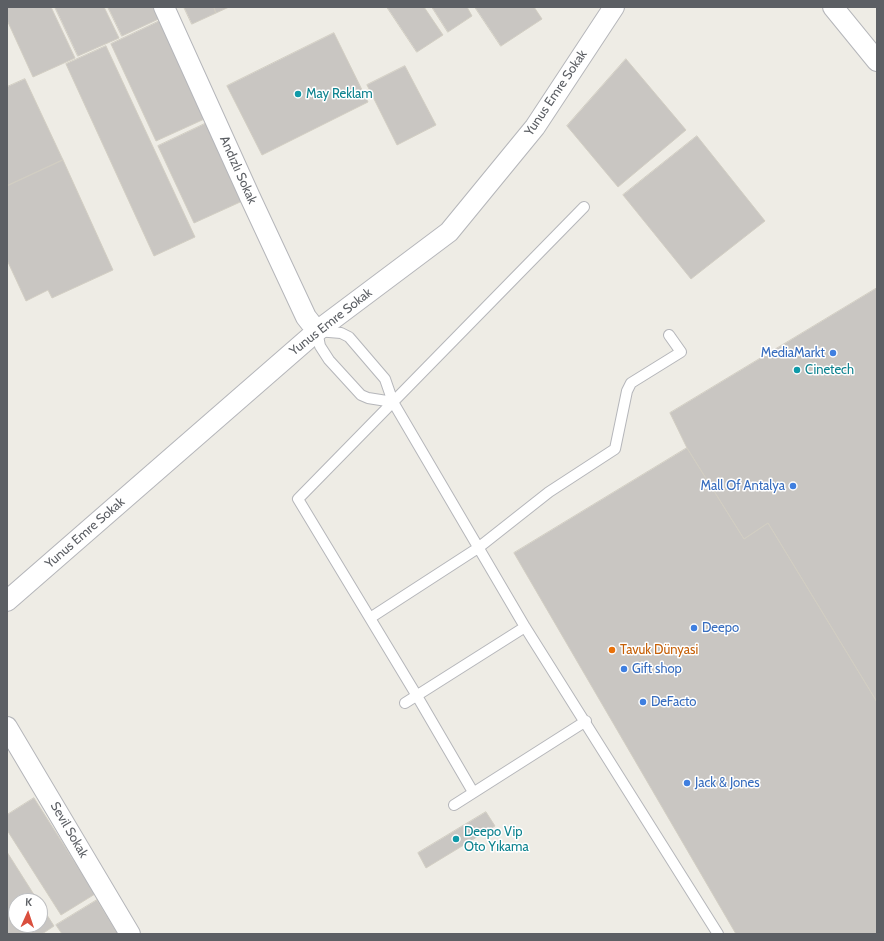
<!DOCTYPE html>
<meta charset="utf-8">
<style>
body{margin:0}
#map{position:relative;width:884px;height:941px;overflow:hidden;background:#eeece5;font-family:Cabin,sans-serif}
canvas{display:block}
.frame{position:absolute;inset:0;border:8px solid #5c5f64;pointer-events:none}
.north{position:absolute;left:8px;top:893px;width:40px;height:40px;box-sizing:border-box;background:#fff;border:1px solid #bebfc1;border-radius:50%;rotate:3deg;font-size:11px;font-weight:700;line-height:16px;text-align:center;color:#5c5f64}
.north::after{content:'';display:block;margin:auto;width:14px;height:18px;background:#da4f3e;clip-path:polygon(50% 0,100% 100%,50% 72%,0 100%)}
</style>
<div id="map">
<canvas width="884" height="941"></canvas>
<div class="frame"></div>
<div class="north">K</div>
</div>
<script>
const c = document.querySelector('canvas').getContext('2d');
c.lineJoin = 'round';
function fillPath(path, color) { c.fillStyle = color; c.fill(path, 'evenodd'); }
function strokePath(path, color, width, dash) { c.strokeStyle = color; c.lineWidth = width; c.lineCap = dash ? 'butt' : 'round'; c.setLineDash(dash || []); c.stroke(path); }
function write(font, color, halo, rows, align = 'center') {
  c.font = font + ' Cabin,sans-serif'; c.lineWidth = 3; c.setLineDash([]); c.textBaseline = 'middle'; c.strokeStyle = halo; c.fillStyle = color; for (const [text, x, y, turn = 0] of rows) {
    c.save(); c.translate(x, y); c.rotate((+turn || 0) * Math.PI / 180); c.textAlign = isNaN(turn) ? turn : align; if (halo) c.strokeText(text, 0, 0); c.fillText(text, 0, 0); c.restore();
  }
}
const building = new Path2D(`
 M 7,7 L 51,7 L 75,58 L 33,77 L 7,20 Z
 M 55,7 L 104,7 L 119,38 L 78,56 Z
 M 108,7 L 161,7 L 165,16 L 122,36 Z
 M 184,7 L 214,7 L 216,13 L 192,24 Z
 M 214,7 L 229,7 L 216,13 Z
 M 387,7 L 424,7 L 443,35 L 417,52 Z
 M 432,7 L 467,7 L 472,16 L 448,32 Z
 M 475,7 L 534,7 L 542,19 L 501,46 Z
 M 166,18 L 211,116 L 156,141 L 111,44 Z
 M 334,33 L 368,102 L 262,155 L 227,86 Z
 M 106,46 L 195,237 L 154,256 L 66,64 Z
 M 626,59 L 686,130 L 618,187 L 567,126 Z
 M 405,66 L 436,125 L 397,145 L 367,85 Z
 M 25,79 L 63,160 L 7,186 L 7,87 Z
 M 213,120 L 249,198 L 194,223 L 158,146 Z
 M 697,136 L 765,221 L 691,279 L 623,195 Z
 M 63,160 L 113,270 L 52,298 L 48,290 L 26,301 L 7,260 L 7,186 Z
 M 877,288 L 877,702 L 768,523 L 744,539 L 687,448 L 670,413 Z
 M 687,448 L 744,539 L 768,523 L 877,702 L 877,934 L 736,934 L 514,553 Z
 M 34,798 L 95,894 L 61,915 L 7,830 L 7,815 Z
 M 486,812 L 495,826 L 426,868 L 418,853 Z
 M 7,852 L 38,901 L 16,901 L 16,925 L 40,925 L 40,904 L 54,926 L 42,934 L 7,934 Z
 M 97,900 L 118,934 L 62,934 L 56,925 Z`);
fillPath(building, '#c9c6c2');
strokePath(building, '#d2cec3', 1);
const lane = new Path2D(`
 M 393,402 L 368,398 L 361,395 L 329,360 L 320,346 L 317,331 L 341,333 L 349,337 L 385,379 L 393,402 L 525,627 L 718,934
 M 370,618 L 478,548 L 549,492 L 615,449 L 627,391 L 631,383 L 681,352 L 669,335
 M 405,703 L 525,627
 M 473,792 L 417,696 L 298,499 L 584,207
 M 454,805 L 586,721`);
const street = new Path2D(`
 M 164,7 L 250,197 L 306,317 L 317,331
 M 833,7 L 877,61
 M 7,601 L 317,331 L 449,232 L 535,127 L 614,7
 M 7,727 L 130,934`);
strokePath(lane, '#b5b6ba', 12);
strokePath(street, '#b5b6ba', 22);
strokePath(lane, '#fff', 10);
strokePath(street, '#fff', 20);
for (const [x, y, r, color] of [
 [298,94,4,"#0f9aa8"],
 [833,353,4,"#3f7fe0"],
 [797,370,4,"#0f9aa8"],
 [793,486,4,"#3f7fe0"],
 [694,628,4,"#3f7fe0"],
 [612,650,4,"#e8710a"],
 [624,669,4,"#3f7fe0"],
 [643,702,4,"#3f7fe0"],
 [687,783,4,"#3f7fe0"],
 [456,839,4,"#0f9aa8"]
]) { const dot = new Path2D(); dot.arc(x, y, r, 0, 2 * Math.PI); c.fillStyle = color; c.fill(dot); strokePath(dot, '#fff', 1.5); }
write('13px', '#5c5f64', '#fff', [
 ["Yunus Emre Sokak",556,93,-56],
 ["Andızlı Sokak",238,170,66],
 ["Yunus Emre Sokak",331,322,-38],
 ["Yunus Emre Sokak",85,533,-41],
 ["Sevil Sokak",69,830,60]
]);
write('13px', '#0d838f', '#fff', [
 ["May Reklam",306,94],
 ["Cinetech",805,370],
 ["Deepo Vip",464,832],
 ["Oto Yıkama",464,847]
], 'left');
write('13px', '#366cbe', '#fff', [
 ["MediaMarkt",825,353,"right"],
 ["Mall Of Antalya",785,486,"right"],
 ["Deepo",702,628],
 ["Gift shop",632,669],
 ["DeFacto",651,702],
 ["Jack & Jones",695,783]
], 'left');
write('13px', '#c56008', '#fff', [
 ["Tavuk Dünyasi",620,650]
], 'left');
</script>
